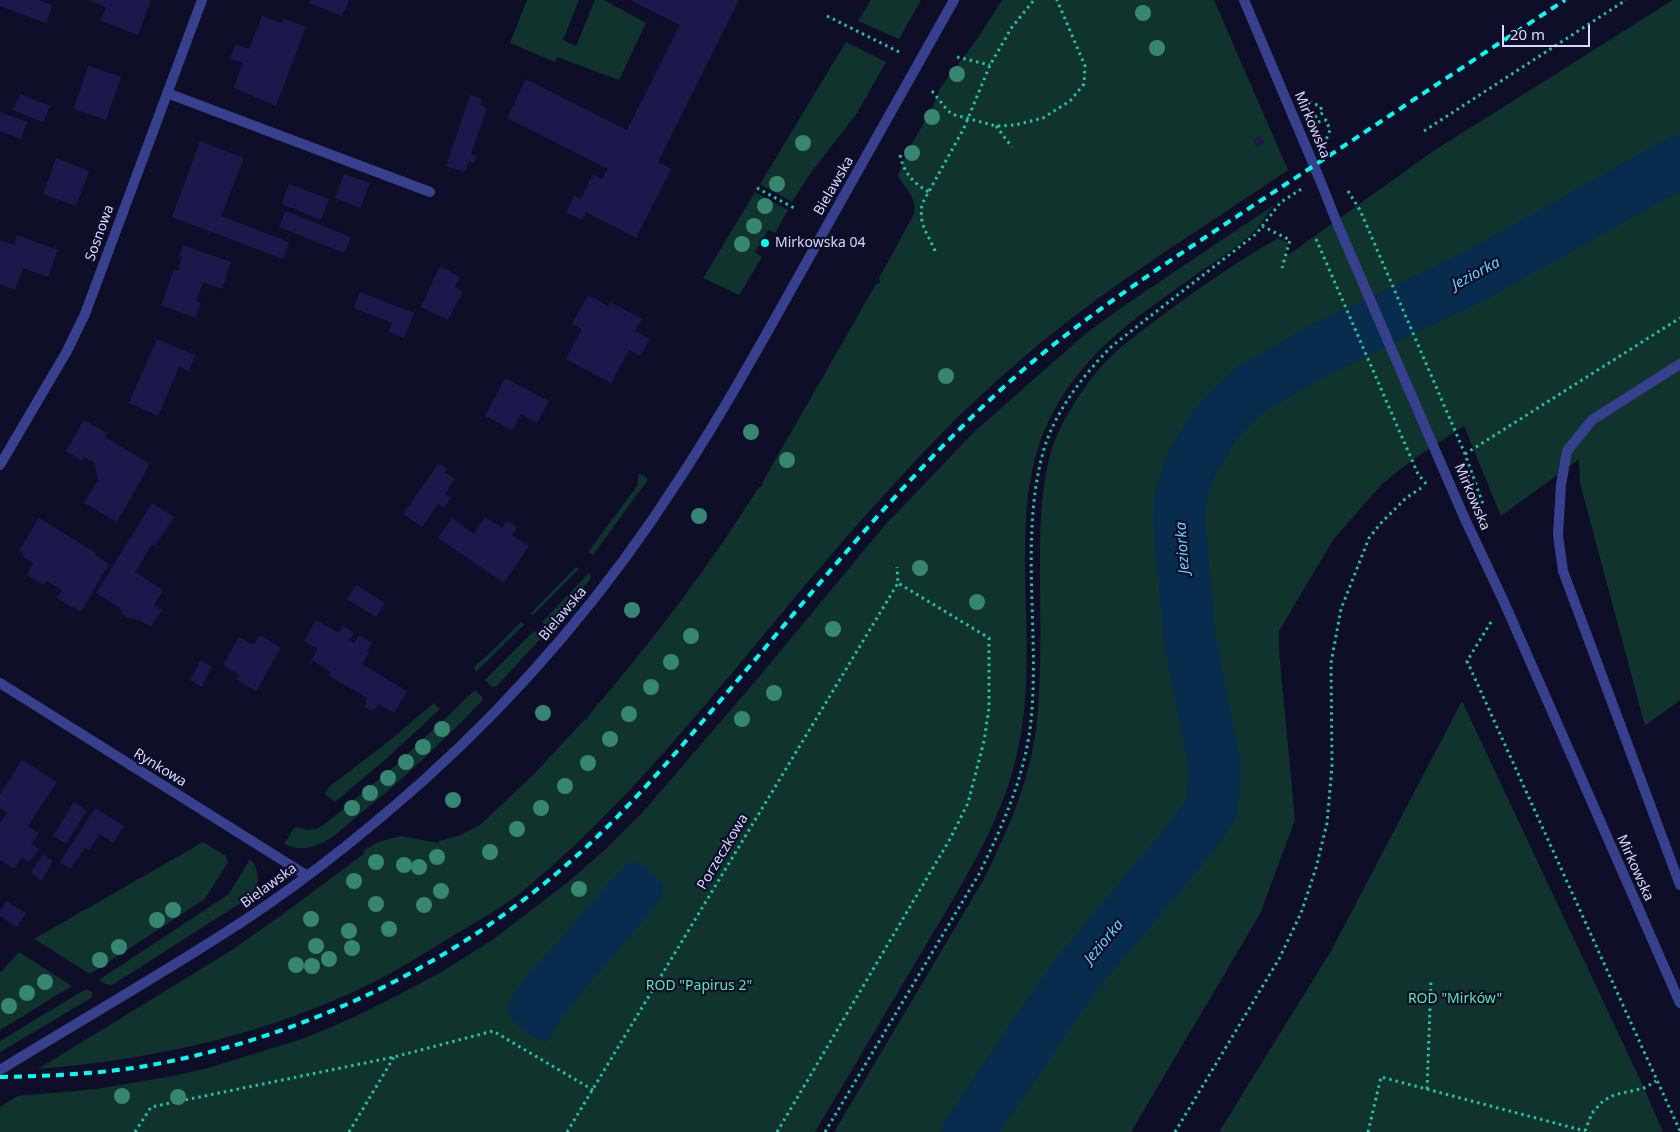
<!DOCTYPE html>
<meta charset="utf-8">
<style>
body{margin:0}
#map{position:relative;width:1680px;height:1132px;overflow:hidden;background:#0e0e29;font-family:"Noto Sans",sans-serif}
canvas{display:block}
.scale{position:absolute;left:1502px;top:25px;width:88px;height:22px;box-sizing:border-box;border:2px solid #d6d8ff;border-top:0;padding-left:6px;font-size:15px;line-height:18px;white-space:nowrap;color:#d6d8ff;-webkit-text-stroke:4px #0e0e29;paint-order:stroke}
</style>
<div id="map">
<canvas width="1680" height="1132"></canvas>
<div class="scale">20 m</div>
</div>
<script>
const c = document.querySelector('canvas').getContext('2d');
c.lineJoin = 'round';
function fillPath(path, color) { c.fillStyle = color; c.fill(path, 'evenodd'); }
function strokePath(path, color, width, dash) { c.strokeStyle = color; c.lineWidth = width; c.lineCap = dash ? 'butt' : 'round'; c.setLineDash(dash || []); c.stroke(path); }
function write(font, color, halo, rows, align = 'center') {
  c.font = font + ' "Noto Sans",sans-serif'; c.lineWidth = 4.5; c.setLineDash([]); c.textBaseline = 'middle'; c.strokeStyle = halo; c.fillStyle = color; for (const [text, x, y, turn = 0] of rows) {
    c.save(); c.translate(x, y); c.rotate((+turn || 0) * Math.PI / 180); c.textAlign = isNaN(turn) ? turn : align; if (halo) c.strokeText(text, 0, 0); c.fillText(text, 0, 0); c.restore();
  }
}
fillPath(new Path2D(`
 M 527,0 L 579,0 L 563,40 L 576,46 L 595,0 L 604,0 L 646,23 L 619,80 L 557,57 L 555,62 L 510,43 Z
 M 871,0 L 921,0 L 899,39 L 858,21 Z
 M 1002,0 L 1214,0 L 1288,170 C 1216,219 1141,265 1072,318 C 1028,352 986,389 947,428 C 880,496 818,569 757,643 C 686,728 615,814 529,886 C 503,908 472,924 443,942 C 420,956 398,970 374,982 C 270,1034 153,1060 38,1069 L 232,950 L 283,914 L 365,853 L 363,851 L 378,842 L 401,836 L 438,843 L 439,841 L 458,836 L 480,825 L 533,775 L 585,719 L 587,720 L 588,716 C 651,643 708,568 759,487 L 762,487 L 763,484 L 762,483 L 876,284 L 878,284 L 880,281 L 879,278 L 914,214 C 917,197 905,189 898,176 L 908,150 L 932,109 L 940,88 L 978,38 Z
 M 1673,0 L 1680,0 L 1680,700 L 1645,726 L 1580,483 L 1579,459 L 1501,516 L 1464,426 L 1412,460 L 1382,484 L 1333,540 L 1279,631 L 1279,651 L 1295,820 L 1260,914 L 1131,1132 L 834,1132 L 984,879 C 1009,828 1031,778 1037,721 C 1042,671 1040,620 1040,569 C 1040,530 1040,491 1051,452 C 1058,426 1080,392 1098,370 C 1114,351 1135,336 1155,321 C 1194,291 1235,263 1278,238 L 1288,243 L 1284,258 L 1432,152 Z
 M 846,42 L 886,62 L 857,113 L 810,174 L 792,202 L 760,184 Z
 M 755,192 L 788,210 L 775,233 L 768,230 L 755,252 L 762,257 L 739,295 L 703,278 Z
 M 1274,205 C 1268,212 1264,220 1258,227 C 1240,247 1215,261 1193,277 C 1135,318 1085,351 1051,416 C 1026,465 1025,516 1025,570 C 1026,630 1031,694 1017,754 C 1001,824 962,884 926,945 C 889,1007 852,1070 815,1132 L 0,1132 L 0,1107 L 18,1096 L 96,1089 L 173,1076 L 208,1068 L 302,1039 L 350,1019 L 394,997 L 438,974 L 491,941 L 568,882 L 607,848 L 642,813 L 753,684 L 885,525 L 973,433 L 1085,334 L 1128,303 Z
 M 639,473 L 647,478 L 647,481 L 593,555 L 588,552 L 637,486 Z
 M 576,567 L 579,569 L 533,615 L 531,613 Z
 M 589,573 L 591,578 L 552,626 L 547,626 L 542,622 Z
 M 521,622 L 525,624 L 476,672 L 474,667 L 493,650 Z
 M 534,631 L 539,635 L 540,639 L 496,687 L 492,687 L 485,680 Z
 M 475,690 L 482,697 L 483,700 C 443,741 402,781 357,816 C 345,826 332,840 317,845 C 305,850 296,849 284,844 L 295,827 L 308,830 L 316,829 L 325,824 L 395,766 Z
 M 1462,701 L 1644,1088 L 1663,1132 L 1219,1132 L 1331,951 Z
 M 434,703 L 440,709 L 387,758 L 335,802 L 325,794 L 329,787 L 389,741 Z
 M 203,842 L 226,856 L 228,862 L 205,899 L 90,974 L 34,939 Z
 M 250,859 C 261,871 260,886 250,897 L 112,985 L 106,984 L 99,980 L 229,894 Z
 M 19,952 L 72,986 L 0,1030 L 0,973 Z
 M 86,989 L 93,993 L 91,998 L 0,1052 L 0,1041 Z`), '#10342d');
fillPath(new Path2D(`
 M 634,862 L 646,867 L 663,884 L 663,895 L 657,904 L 561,1018 L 550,1039 L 546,1042 C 535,1039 506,1022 508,1008 C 510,990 547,954 559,940 C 579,917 600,893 620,870 L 627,864 Z`), '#082c4e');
strokePath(new Path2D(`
 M 968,1132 L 1075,976 L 1194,834 L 1212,807 L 1215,767 L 1190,640 L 1179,522 L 1180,500 L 1191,465 L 1217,422 L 1247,392 L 1317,351 L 1473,277 L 1680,161`), '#082c4e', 52);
fillPath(new Path2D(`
 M 0,0 L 39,0 L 52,5 L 46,23 L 0,6 Z
 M 89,0 L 151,0 L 138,35 L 101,21 L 106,7 Z
 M 310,0 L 349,0 L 342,16 L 309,3 Z
 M 630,0 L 739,0 L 658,162 L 671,169 L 636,238 L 586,212 L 582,220 L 566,212 L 574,196 L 581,199 L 593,174 L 602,179 L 608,169 L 507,118 L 526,79 L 627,130 L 680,25 Z
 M 262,16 L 281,23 L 283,18 L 306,27 L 276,106 L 234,88 L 243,63 L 230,58 L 236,44 L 249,49 Z
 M 88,66 L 121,77 L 106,120 L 74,109 Z
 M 20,94 L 50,106 L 43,122 L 13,110 Z
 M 470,95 L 482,99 L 480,105 L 487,108 L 471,154 L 477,156 L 474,163 L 469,161 L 465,172 L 446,166 Z
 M 0,112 L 27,122 L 21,139 L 0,131 Z
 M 1261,136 L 1265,143 L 1256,147 L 1253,139 Z
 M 200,141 L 244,158 L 221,216 L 289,242 L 283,259 L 172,217 Z
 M 56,158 L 89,171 L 76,206 L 43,194 Z
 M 344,174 L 370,183 L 360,208 L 335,198 Z
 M 289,184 L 329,199 L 321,220 L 282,204 Z
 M 285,211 L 351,237 L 344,253 L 279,227 Z
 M 17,235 L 58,250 L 48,277 L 23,268 L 15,290 L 0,284 L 0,240 L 14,245 Z
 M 183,245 L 231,262 L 222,289 L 203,282 L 196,301 L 201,303 L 195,318 L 161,305 L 174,269 L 178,271 L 182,257 L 179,256 Z
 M 440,266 L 460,277 L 455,287 L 463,291 L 448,320 L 421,307 Z
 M 360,292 L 414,313 L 404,338 L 389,332 L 392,323 L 354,308 Z
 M 588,295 L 608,306 L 610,302 L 642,319 L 635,331 L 650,339 L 640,356 L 629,350 L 611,383 L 566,359 L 582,329 L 572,324 Z
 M 157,339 L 195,355 L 189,371 L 179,367 L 158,416 L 129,403 Z
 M 505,378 L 549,401 L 537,423 L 521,414 L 512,430 L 485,416 Z
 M 84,420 L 107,433 L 105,437 L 150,464 L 117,522 L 84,503 L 98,480 L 94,462 L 84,457 L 82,461 L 66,451 Z
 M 439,463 L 447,469 L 445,472 L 455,479 L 445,494 L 451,498 L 444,508 L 438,504 L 422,527 L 403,514 Z
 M 152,503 L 174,517 L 155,546 L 152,544 L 135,572 L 163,590 L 154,605 L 162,610 L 151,627 L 139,620 L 128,618 L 123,614 L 120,608 L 96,593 Z
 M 485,517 L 502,528 L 507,521 L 517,527 L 512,535 L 529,546 L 504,583 L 438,538 L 452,518 L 474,534 Z
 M 39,518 L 96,553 L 95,555 L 109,564 L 81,612 L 57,598 L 62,590 L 46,581 L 44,585 L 27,575 L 33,563 L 23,557 L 23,553 L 19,551 Z
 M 356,585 L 385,603 L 376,617 L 347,599 Z
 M 316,620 L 339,633 L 343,625 L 354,633 L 350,640 L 354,643 L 359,635 L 372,643 L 367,651 L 369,652 L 362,664 L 407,691 L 394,713 L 379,704 L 372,711 L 365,707 L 367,698 L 329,676 L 331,672 L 313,661 L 310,665 L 309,664 L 318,649 L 304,641 Z
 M 260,635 L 281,648 L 256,691 L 236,679 L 239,675 L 223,665 L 239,637 L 254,645 Z
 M 200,661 L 212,666 L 202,687 L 190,680 Z
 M 22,760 L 57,782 L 28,826 L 39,833 L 31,844 L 39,849 L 29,862 L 22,858 L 14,869 L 0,860 L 0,823 L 7,813 L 0,808 L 0,794 Z
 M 74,802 L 87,811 L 66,844 L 53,836 Z
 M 95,808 L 124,826 L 113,843 L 100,834 L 89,850 L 85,848 L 70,869 L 60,862 Z
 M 43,854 L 53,861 L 41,881 L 31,872 Z
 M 6,901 L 26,913 L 17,927 L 0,916 L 0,911 Z`), '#1b194c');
strokePath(new Path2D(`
 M 827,16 L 899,52
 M 957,57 L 990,65
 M 932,91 L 948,111 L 955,115 L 996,126 L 1015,125 L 1043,118 L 1070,101 L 1084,84 L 1085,66 L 1057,0
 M 1309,102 L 1320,106 L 1323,113 L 1315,117
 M 1318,122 L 1326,120 L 1330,130 L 1326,140
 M 996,126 L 1012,147
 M 1424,131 L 1626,0
 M 900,155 C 904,173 913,183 929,192
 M 757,188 L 796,209
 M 1348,191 L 1360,210 L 1465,454 L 1483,504
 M 1262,226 L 1290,240 L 1282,268
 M 1316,239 L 1418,474 L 1427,485
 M 935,251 C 927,231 919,227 922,204 L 964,128 L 990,65 L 1012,27 L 1034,0
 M 1465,454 L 1680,318
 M 1491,622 L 1467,661 L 1680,1131
 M 1427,1089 L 1431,980
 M 1585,1131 L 1592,1113 L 1603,1101 L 1614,1095 L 1644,1088 L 1656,1081
 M 135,1132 L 151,1107 L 394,1057 L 493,1031 L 593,1090
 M 349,1132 L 394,1057
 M 567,1132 L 898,583
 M 777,1132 L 950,839 L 968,803 L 984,741 L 989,708 L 989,638 L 898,583 L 897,567
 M 825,1132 L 979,874 C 1003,825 1025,776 1031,721 C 1040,632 1019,536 1044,449 C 1056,410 1084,374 1112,346 L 1256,234 L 1281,202 L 1303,188
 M 1175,1132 L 1279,959 L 1301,913 L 1316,868 L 1327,823 L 1332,766 L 1331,663 L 1341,609 L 1369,538 L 1381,523 L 1406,498 L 1421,488
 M 1368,1132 L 1381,1077 L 1585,1131`), '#26c3a1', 3, [2.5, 4]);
strokePath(new Path2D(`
 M 167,93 L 430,192
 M 1680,364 L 1592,420 L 1567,451 L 1561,485 L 1558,535 L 1563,571 L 1680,885`), '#36408c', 10);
strokePath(new Path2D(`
 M 0,465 L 67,351 L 85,314 L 202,0
 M 0,683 L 306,875`), '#36408c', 10);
strokePath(new Path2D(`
 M 1244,0 L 1320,180 L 1337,223 L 1464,517 L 1504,602 L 1680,1003
 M 0,1070 C 73,1025 148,982 220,936 C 292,891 360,837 424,780 C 522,692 609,589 680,478 C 727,406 768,331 810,256 C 858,171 906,85 954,0`), '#36408c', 10);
strokePath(new Path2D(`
 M 0,1077 C 49,1076 98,1074 146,1066 C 317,1035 477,954 601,833 C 646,789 685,742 726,694 C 819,585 908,472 1016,376 C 1089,312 1173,259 1254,205 C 1358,137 1461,68 1565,0`), '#02fff1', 4, [8, 6]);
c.fillStyle = '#378672';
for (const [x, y] of [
 [1143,13],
 [1157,48],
 [957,74],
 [932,117],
 [803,143],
 [912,153],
 [777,184],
 [765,206],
 [754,226],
 [742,244],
 [946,376],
 [751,432],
 [787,460],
 [699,516],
 [920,568],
 [977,602],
 [632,610],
 [833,629],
 [691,636],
 [671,662],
 [651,687],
 [774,693],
 [543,713],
 [629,714],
 [742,719],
 [442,729],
 [610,739],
 [423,747],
 [406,762],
 [588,763],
 [388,778],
 [565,786],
 [370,793],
 [453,800],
 [352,808],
 [541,808],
 [517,829],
 [490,852],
 [437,857],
 [376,862],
 [404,865],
 [419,867],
 [354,881],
 [579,889],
 [441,891],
 [376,904],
 [424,905],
 [173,910],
 [311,919],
 [157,920],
 [389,929],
 [349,931],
 [316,946],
 [119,947],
 [352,948],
 [329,959],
 [100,960],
 [296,965],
 [312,966],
 [45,982],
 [27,993],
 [9,1006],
 [122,1096],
 [178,1097]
]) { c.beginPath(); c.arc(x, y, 8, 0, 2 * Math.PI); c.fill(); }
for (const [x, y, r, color] of [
 [765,243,5,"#02fff1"]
]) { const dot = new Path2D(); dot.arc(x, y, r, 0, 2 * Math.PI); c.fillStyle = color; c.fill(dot); strokePath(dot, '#0e0e29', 2); }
write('14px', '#d6d8ff', '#0e0e29', [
 ["Mirkowska",1312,125,67],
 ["Bielawska",834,186,-60],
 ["Sosnowa",100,233,-70],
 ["Mirkowska",1472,497,67],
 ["Bielawska",563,614,-50],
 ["Rynkowa",160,768,32],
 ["Porzeczkowa",723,852,-59],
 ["Mirkowska",1635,868,66],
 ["Bielawska",269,886,-36]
]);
write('14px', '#d6d8ff', '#0e0e29', [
 ["Mirkowska 04",775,243]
], 'left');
write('14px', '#58e9ae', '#0e0e29', [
 ["ROD \"Papirus 2\"",699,986],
 ["ROD \"Mirków\"",1455,999]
]);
write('italic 15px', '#64cfff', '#0e0e29', [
 ["Jeziorka",1476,274,-28],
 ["Jeziorka",1183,548,-94],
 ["Jeziorka",1104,942,-50]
]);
</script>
